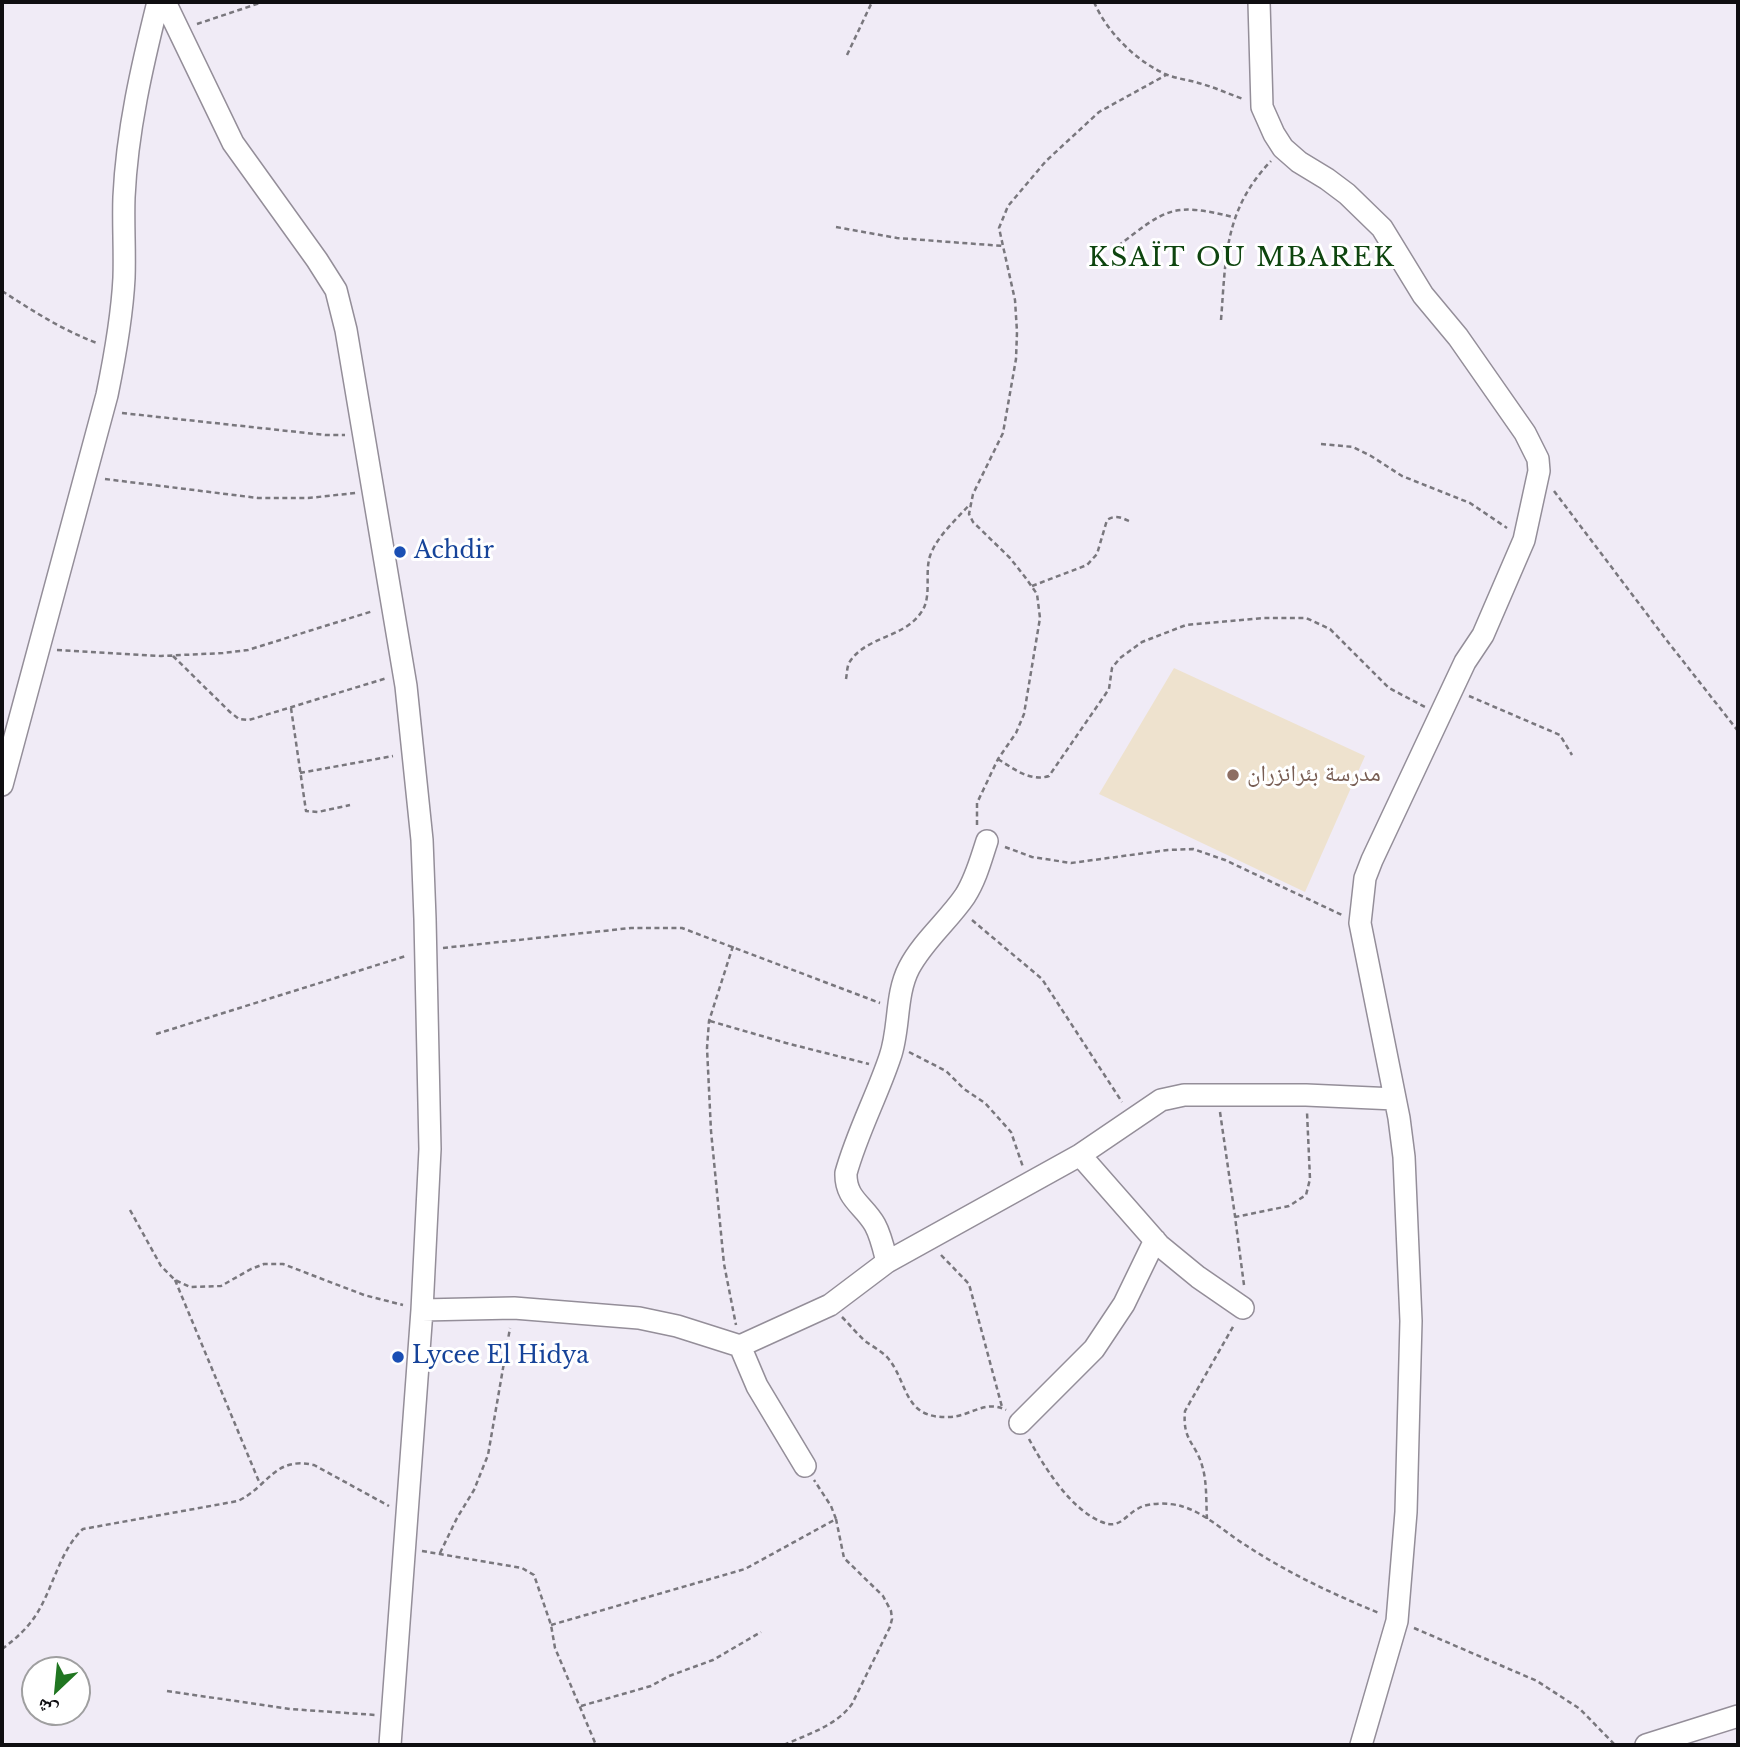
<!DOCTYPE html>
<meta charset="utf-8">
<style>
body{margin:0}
#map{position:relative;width:1740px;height:1747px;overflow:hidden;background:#f0ebf6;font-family:"Libre Baskerville","Noto Naskh Arabic",serif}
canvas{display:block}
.frame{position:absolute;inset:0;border:4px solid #0f0e11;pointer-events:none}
.north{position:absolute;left:21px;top:1656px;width:70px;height:70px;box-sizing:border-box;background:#fff;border:2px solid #9f9fa0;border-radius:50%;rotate:206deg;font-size:19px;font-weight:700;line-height:28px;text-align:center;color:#0f0e11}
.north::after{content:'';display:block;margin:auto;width:24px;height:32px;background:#207621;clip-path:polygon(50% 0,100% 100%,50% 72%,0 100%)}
</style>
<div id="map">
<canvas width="1740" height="1747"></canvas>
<div class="frame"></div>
<div class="north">ش</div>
</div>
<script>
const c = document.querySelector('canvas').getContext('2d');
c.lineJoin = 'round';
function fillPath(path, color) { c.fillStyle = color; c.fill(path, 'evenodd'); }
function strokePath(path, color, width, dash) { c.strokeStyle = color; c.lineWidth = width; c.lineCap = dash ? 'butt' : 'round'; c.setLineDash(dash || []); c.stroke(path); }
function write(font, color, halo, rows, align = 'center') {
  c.font = font + ' "Libre Baskerville","Noto Naskh Arabic",serif'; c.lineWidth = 6; c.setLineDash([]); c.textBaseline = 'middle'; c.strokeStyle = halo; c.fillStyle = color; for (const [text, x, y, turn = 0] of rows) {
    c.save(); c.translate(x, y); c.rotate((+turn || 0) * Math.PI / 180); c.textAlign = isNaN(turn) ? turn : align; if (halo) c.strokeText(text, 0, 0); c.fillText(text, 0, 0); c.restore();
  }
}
fillPath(new Path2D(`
 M 1174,668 L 1365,756 L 1305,892 L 1099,794 Z`), '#eee2ce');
const minor = new Path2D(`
 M 165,2 L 233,143 L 317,260 L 336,290 L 346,330 L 406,686 L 422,840 L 425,919 L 430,1149 L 422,1310 L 390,1745
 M 1259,2 L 1262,107 L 1274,134 L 1283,148 L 1299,162 L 1327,179 L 1347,194 L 1382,228 L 1423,295 L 1458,337 L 1525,433 L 1538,459 L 1539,471 L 1524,540 L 1483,635 L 1465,662 L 1372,860 L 1365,878 L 1360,923 L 1399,1118 L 1404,1157 L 1411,1321 L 1406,1512 L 1397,1621 L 1361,1745
 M 2,785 L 107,395 C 115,356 122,318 124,278 C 125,251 123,224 124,197 C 127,131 142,66 158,2
 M 1080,1155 L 1159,1245 L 1198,1277 L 1243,1308
 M 887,1262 C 884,1250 881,1236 875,1225 C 864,1205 845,1199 846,1173 C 857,1133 877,1096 890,1057 C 900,1029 895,995 909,968 C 923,941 948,921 965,896 C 976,879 981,859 987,841
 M 422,1310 L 514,1308 L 639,1318 L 677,1326 L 740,1346 L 830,1305 L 887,1262 L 1080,1155 L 1161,1100 L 1184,1095 L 1306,1095 L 1395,1099
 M 740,1346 L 757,1386 L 805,1466
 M 1020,1423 L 1094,1349 L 1124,1304 L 1155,1240
 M 1646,1745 L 1738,1716`);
strokePath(minor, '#948e99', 24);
strokePath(new Path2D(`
 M 1094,2 C 1107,32 1135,60 1165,74 C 1177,79 1190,80 1202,84 C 1216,88 1229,94 1243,99
 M 197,24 L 263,2
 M 847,55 L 872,2
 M 836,227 L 897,238 L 1003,246
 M 1118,246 C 1166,209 1172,202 1233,217
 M 2,291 C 33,311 62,330 97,343
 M 1221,320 C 1226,257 1224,210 1271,161
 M 122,413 L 325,435 L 345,435
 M 1321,444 L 1353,447 L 1371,456 L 1402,476 L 1470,503 L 1507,528
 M 105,479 L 258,498 L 308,498 L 356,493
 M 1554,491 L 1668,642 L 1738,731
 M 1032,586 L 1087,565 L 1097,554 L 1107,520 C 1116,514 1122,518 1131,522
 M 57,650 L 161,656 L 223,653 L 248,650 L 373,611
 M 173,656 L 230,712 L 239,719 L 249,720 L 387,678
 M 846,679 C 847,674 847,667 849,663 C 864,637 903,638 920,614 C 933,598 924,575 930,556 C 937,536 956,520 970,504
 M 1469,696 L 1560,735 L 1572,755
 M 291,708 L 306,811 L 318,812 L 350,805
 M 998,759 C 1014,769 1030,782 1049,776 L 1109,689 L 1112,668 L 1120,658 L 1142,642 L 1186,625 L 1263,618 L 1306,618 L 1330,629 L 1389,688 L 1425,707
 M 300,773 L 393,756
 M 977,825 L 977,803 L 998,759 L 1016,733 L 1024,714 L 1040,618 L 1037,594 L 1025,577 L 1010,558 L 973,522 L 969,514 L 973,494 L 1003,433 L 1016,359 L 1017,332 L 1015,300 L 999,228 L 1008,206 L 1046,161 L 1099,112 L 1166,75
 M 1005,847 L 1032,857 L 1071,863 L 1168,850 L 1193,849 L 1225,860 L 1342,915
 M 972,920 L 1042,979 L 1122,1102
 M 733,946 L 709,1021 L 707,1048 L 711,1131 L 724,1264 L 736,1325
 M 443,948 L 631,928 L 682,928 L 880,1003
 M 710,1021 L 786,1043 L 869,1064
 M 156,1034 L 406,956
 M 909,1052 L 946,1071 L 964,1089 L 985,1103 L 1011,1132 L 1023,1167
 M 1220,1112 L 1235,1216
 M 130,1210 L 161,1266 L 175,1280 L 190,1287 L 221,1286 L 251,1269 L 264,1264 L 283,1264 L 364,1295 L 403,1305
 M 941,1255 L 969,1284 L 1002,1407
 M 175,1280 L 260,1484
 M 1244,1285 L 1235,1217 L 1289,1206 L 1306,1195 L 1310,1179 L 1307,1112
 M 842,1317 C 850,1325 857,1334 865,1341 C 872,1346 881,1351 887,1357 C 909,1382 902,1419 949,1417 C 969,1417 985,1399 1006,1410
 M 1029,1439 C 1044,1467 1071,1510 1102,1522 C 1120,1530 1125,1515 1139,1508 C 1150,1502 1170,1503 1181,1506 C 1206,1513 1228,1535 1250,1548 C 1290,1574 1335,1595 1379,1613
 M 1207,1519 C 1206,1503 1207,1484 1203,1469 C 1197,1443 1182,1442 1185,1411 L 1234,1325
 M 422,1551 L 522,1568 L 534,1575 L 551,1625 L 555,1648 L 596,1745
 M 440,1553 L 457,1518 L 474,1490 L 488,1455 L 510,1328
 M 551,1625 L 745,1569 L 836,1519 L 831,1506 L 814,1480
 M 1414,1628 L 1537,1681 L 1580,1709 L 1615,1745
 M 2,1649 C 17,1638 30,1626 39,1610 C 54,1584 61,1549 83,1529 L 238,1501 C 269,1486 274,1456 314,1465 L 389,1506
 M 167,1691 L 290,1709 L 375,1715
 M 581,1706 L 651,1686 L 669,1676 L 713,1660 L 761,1632
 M 784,1745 C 808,1734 836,1726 852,1704 L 890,1627 L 892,1619 L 891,1611 L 883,1596 L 844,1558 L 836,1519`), '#79777d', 2.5, [5, 3.5]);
strokePath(minor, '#fff', 21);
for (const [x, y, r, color] of [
 [400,552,7,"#1a4fb4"],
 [1233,775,7,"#8d6e63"],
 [398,1357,7,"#1a4fb4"]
]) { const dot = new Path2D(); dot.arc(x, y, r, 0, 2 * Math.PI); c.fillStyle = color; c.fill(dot); strokePath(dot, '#fff', 2.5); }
write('23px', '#164399', '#fff', [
 ["Achdir",414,552],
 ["Lycee El Hidya",412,1357]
], 'left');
write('23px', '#785e54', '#fff', [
 ["مدرسة بئرانزران",1247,775]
], 'left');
c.letterSpacing = '2px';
write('26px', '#0e450f', '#fff', [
 ["KSAÏT OU MBAREK",1242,259]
]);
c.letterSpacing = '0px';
</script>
